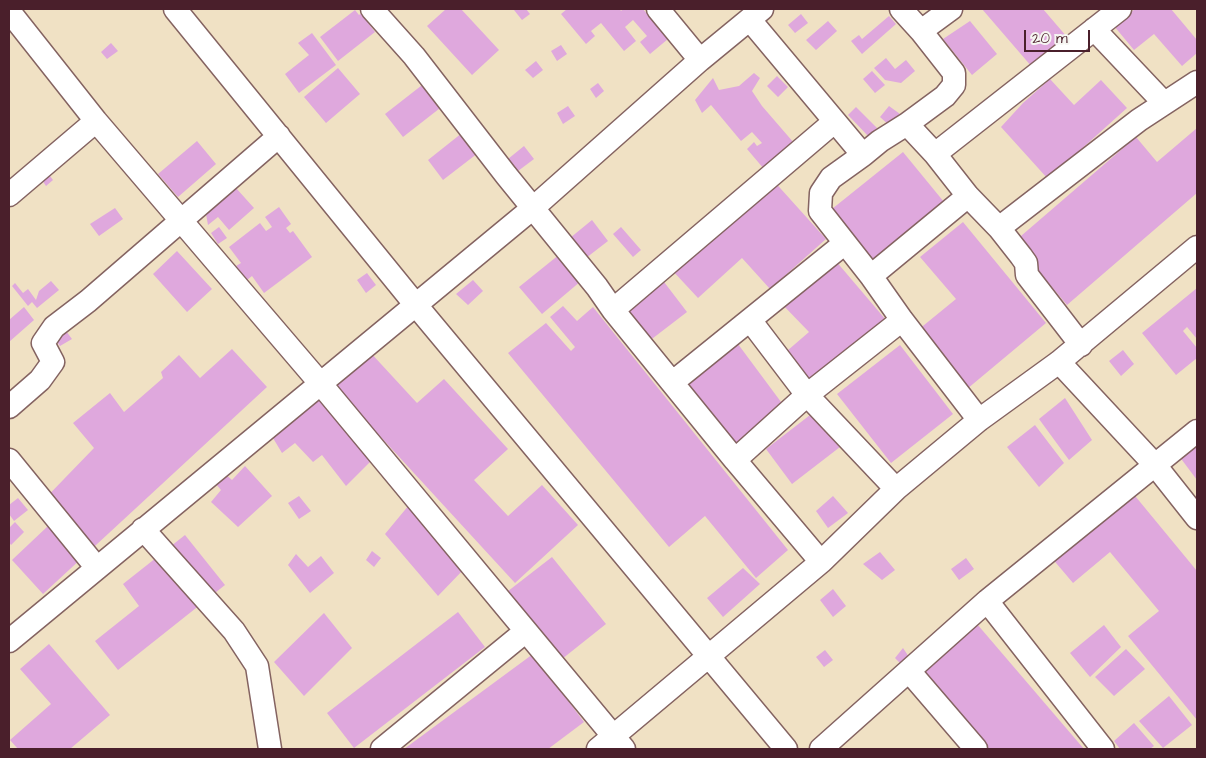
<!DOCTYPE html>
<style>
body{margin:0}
#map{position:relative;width:1206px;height:758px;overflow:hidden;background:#f0e1c4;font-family:"Architects Daughter",sans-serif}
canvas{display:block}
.frame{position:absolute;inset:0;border:10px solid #4a1f2b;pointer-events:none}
.scale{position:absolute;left:1024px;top:30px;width:66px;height:22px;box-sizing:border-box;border:2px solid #4a1f2b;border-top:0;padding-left:6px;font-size:15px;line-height:18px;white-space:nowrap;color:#4a1f2b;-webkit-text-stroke:4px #f6f6f2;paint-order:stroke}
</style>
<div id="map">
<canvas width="1206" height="758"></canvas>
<div class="frame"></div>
<div class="scale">20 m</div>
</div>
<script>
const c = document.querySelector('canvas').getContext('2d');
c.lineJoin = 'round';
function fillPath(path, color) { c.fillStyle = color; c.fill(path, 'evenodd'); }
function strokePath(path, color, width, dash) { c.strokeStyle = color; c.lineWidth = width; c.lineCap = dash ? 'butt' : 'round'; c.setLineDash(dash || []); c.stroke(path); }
fillPath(new Path2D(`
 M 446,9 L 461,9 L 499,50 L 472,75 L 427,26 Z
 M 516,9 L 526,9 L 530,14 L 522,20 L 514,10 Z
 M 567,9 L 620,9 L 621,11 L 623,9 L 643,9 L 668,39 L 650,54 L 640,42 L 647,36 L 633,20 L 625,27 L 636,41 L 624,51 L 601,23 L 591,31 L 595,36 L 586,44 L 561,14 Z
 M 982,9 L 1043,9 L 1067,37 L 1032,67 Z
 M 1135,9 L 1171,9 L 1197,40 L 1197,53 L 1182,66 L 1154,34 L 1134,50 L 1114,26 Z
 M 355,10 L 359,15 L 364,11 L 371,20 L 368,23 L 375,32 L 338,61 L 320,37 Z
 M 801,14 L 808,23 L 795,33 L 788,25 Z
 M 889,16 L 896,24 L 862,54 L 851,41 L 859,35 L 862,39 Z
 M 828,21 L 837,31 L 816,50 L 806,40 Z
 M 970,21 L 997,54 L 972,75 L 943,39 Z
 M 312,33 L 336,65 L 299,93 L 285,74 L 309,55 L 298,43 Z
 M 111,43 L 118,51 L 107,59 L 101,52 Z
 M 561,45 L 567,54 L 557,61 L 551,51 Z
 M 886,58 L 895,69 L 906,60 L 915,71 L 901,83 L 885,80 L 874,68 Z
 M 536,61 L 543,70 L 533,78 L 525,70 Z
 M 338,68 L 360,94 L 326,123 L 304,97 Z
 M 872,71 L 885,85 L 875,93 L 863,79 Z
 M 754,73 L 760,78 L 752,91 L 762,106 L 794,143 L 764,169 L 747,149 L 754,142 L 757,146 L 762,143 L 752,132 L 741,141 L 711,105 L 702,113 L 695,100 L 713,78 L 719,90 L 739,86 Z
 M 777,76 L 788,87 L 778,97 L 767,86 Z
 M 1050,79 L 1074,105 L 1101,80 L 1127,108 L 1048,179 L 1001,127 L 1023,103 Z
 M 426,82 L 444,105 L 403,137 L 385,114 Z
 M 598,83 L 604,91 L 596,98 L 590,89 Z
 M 568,106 L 575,116 L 563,124 L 557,113 Z
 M 889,106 L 900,114 L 890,126 L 880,117 Z
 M 856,107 L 877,128 L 869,137 L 848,115 Z
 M 1197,128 L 1197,193 L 1067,305 L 1014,242 L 1136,137 L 1157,162 Z
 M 462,133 L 478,153 L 443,180 L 428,160 Z
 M 197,141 L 216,164 L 178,197 L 158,174 Z
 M 524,146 L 534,159 L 518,171 L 508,159 Z
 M 903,152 L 944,202 L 873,260 L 832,209 Z
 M 47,172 L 53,180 L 46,186 L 40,177 Z
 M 772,179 L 826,239 L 770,289 L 742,258 L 698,298 L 671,269 Z
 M 236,188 L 254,208 L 229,230 L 218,217 L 208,225 L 206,214 Z
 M 279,207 L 291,224 L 286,228 L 290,233 L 293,231 L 312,257 L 264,293 L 252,276 L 247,280 L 236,266 L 241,263 L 229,247 L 260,223 L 266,231 L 272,227 L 265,217 Z
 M 115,208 L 123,219 L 99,236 L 90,224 Z
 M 592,220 L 608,241 L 586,258 L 570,238 Z
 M 963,222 L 1046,323 L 967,389 L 918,330 L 956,299 L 920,257 Z
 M 219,227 L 227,238 L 218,244 L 211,233 Z
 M 621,227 L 641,250 L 633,257 L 613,234 Z
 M 177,251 L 212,289 L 187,312 L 153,274 Z
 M 560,254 L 581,281 L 542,314 L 519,287 Z
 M 835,260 L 886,320 L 805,384 L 780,357 L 809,332 L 780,302 Z
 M 367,273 L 376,285 L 366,293 L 357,280 Z
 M 661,278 L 687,312 L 644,345 L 618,311 Z
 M 473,280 L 483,291 L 468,305 L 456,294 Z
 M 51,281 L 59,290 L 37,308 L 32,302 L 28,306 L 12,286 L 15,283 L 23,293 L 28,289 L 36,300 L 39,291 Z
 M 1197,288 L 1197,339 L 1187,327 L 1183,331 L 1197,348 L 1197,358 L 1176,375 L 1142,333 Z
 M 563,306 L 577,321 L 593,307 L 788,550 L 756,578 L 705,516 L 669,547 L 508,353 L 546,323 L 571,351 L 575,347 L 550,317 Z
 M 24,307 L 34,320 L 9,342 L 9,320 Z
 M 63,327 L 72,339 L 60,346 L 52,335 Z
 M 735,340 L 784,406 L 730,450 L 681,387 Z
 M 900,345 L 953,414 L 891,463 L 837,394 Z
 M 232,349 L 267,387 L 43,594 L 12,560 L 48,526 L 34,510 L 94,448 L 73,423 L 110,393 L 124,412 L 163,378 L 161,372 L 179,355 L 200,378 Z
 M 1123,350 L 1134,364 L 1121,376 L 1109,361 Z
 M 369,351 L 417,403 L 444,379 L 508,449 L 474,480 L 508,516 L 542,485 L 578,525 L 515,583 L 333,385 Z
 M 324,395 L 373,459 L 346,486 L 322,455 L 313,462 L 295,443 L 282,453 L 273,438 Z
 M 1065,398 L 1092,440 L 1069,460 L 1039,419 Z
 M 814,412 L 840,447 L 792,484 L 766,449 Z
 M 1035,425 L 1064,463 L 1039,487 L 1007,447 Z
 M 1197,429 L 1197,480 L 1173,448 Z
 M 245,466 L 272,496 L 238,527 L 211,502 L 221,490 L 215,483 L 224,473 L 232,480 Z
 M 1131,491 L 1197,571 L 1197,720 L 1128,636 L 1159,611 L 1110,552 L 1073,583 L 1051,557 Z
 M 299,496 L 311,511 L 299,519 L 288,503 Z
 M 833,496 L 848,513 L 828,528 L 816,511 Z
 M 18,498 L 28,510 L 14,521 L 9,514 L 9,505 Z
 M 409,505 L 465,568 L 438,596 L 385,534 Z
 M 15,522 L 24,532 L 11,545 L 9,542 L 9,528 Z
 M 185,535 L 225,585 L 118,670 L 95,641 L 139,606 L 123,584 Z
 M 372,551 L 381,558 L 374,567 L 366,560 Z
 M 880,552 L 895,570 L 882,580 L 863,564 Z
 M 296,554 L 308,567 L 321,556 L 334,573 L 310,593 L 288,565 Z
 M 552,557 L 606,624 L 557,663 L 503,595 Z
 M 966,558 L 974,569 L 959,580 L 951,569 Z
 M 743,568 L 760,584 L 723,617 L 707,598 Z
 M 833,589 L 846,606 L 833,617 L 820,600 Z
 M 458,612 L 485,647 L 354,748 L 327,713 Z
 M 324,613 L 352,648 L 304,696 L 274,662 Z
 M 977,624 L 1084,749 L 976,749 L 915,678 Z
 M 1104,625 L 1121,647 L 1090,677 L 1070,653 Z
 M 49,644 L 110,715 L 70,749 L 18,749 L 10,740 L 51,704 L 20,669 Z
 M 903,648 L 911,660 L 904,667 L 895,658 Z
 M 1126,649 L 1145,669 L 1114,696 L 1095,677 Z
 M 825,650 L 833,660 L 824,667 L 816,657 Z
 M 533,654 L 584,722 L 548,749 L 404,749 Z
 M 1169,696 L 1192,725 L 1163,748 L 1139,721 Z
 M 1134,723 L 1154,746 L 1150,749 L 1120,749 L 1114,741 Z`), '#dfa8dd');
const minor = new Path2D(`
 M 175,9 L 415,304 L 786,749
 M 372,9 L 414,56 L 506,175 L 597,287 L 613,310 L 735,460
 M 658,9 L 700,60
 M 901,9 L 921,31
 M 9,11 L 96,121 L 320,383 L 526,631
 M 750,20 L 863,155 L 880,141 L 907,124 L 935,154 L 968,196 L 999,228 L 1021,256 L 1026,263 L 1027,275 L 1081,345
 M 1094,29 L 1164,103
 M 907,124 L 945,96 L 954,85 L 954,73 L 921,31 L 951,9
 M 935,154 L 1120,9
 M 863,155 L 831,178 L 821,193 L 820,211 L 871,276 L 902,320 L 979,420
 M 9,195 L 96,121
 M 999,228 L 1139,120 L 1197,82
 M 871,276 L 968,196
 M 613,310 L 834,122
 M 750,320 L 807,395 L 735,460 L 821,562
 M 1059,362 L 1155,465 L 1197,518
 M 673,382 L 845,243
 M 9,407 L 40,380 L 53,362 L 43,343 L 54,327 L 88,301 L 279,136
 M 9,460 L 97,568
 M 896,489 L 807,395 L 902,320
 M 143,529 L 234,631 L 257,666 L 270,749
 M 987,601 L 1103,749
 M 9,641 L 533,208 L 700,60 L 762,9
 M 909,671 L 976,749
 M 382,749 L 526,631 L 624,749
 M 598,749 L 821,562 L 896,489 L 979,420 L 1059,362 L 1197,247
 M 821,749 L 987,601 L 1197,431`);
strokePath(minor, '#846361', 25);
strokePath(minor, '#fff', 22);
</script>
